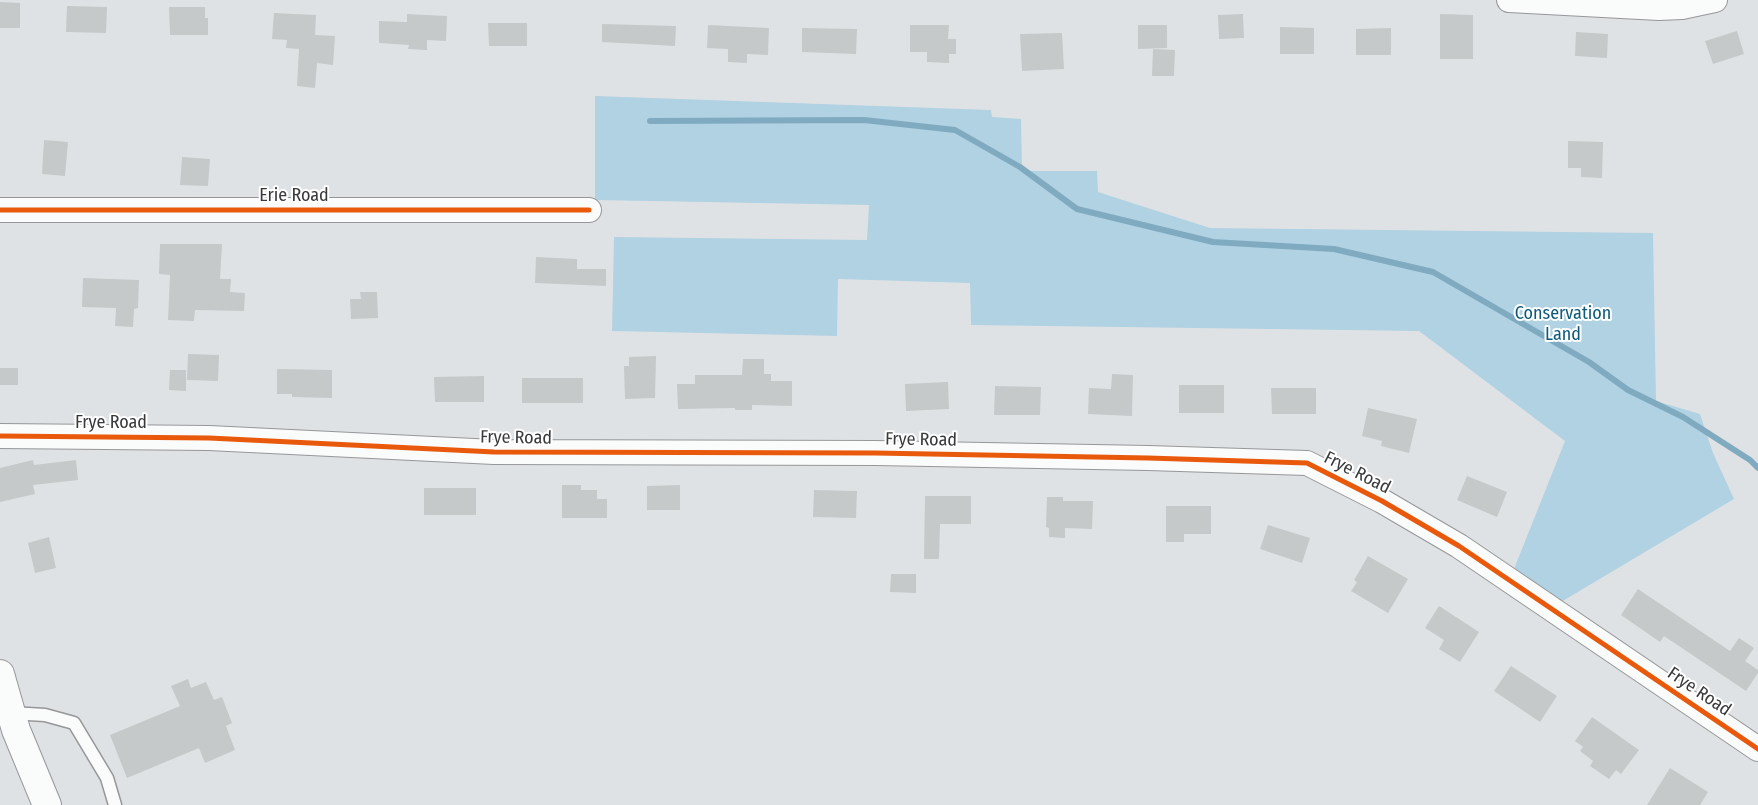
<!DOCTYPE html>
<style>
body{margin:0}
canvas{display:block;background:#dfe2e4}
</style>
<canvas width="1758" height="805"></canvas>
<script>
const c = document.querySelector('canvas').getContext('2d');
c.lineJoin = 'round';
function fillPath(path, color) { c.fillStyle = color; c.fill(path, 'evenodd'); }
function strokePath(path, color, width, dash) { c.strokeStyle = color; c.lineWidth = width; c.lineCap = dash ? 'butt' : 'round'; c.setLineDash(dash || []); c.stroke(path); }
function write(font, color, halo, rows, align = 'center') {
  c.font = font + ' "Fira Sans Condensed",sans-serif'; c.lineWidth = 4; c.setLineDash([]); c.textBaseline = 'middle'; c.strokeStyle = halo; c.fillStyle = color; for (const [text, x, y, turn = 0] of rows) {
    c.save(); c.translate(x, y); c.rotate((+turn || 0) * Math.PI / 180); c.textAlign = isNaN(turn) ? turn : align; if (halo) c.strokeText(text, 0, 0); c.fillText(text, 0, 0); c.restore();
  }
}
fillPath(new Path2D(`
 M 595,96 L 991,110 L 992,117 L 1021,119 L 1022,171 L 1097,171 L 1098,192 L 1210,228 L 1653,233 L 1656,401 L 1700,414 L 1713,453 L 1734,499 L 1561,602 L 1512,574 L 1565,441 L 1419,331 L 971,325 L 970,283 L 838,279 L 837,336 L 612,331 L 614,237 L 867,240 L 869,205 L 595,200 Z`), '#b1d2e3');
strokePath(new Path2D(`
 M 650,121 L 864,120 L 955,130 L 1020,167 L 1077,209 L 1213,242 L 1334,249 L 1433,272 L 1589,362 L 1628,390 L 1683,417 L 1750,460 L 1758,468`), '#80aac0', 6);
fillPath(new Path2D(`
 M 0,2 L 20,3 L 20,28 L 0,28 Z
 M 67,6 L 107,7 L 106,33 L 66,32 Z
 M 169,7 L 205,7 L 205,18 L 208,18 L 208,35 L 170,35 Z
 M 274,13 L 316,15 L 315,35 L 335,36 L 333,65 L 317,63 L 315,88 L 297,86 L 299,49 L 286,48 L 287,40 L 272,39 Z
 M 407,14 L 447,16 L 446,41 L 427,40 L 427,50 L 408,49 L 409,45 L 379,43 L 379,21 L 407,22 Z
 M 1243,14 L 1244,38 L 1219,39 L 1218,15 Z
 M 1440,14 L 1473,15 L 1473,59 L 1440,59 Z
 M 488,23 L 527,23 L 527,46 L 489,46 Z
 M 602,24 L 676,26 L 675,46 L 602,42 Z
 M 708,25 L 769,28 L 768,55 L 747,54 L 747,63 L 728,62 L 728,49 L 707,48 Z
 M 910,25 L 949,25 L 948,39 L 956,39 L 956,54 L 949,54 L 949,63 L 927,62 L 927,52 L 910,52 Z
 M 1138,25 L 1167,25 L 1167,48 L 1138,49 Z
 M 1280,27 L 1314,28 L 1314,54 L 1280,54 Z
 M 802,28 L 857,29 L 856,54 L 802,52 Z
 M 1391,28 L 1391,55 L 1356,55 L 1356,29 Z
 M 1737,31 L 1744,54 L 1713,64 L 1705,41 Z
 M 1576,32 L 1608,34 L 1607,58 L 1575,56 Z
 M 1062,33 L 1064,69 L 1022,71 L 1020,34 Z
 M 1153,49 L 1175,50 L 1174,76 L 1152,76 Z
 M 44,140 L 68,142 L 65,176 L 42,174 Z
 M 1568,141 L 1603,142 L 1602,178 L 1581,177 L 1581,168 L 1568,168 Z
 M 182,157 L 210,159 L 208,186 L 180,185 Z
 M 160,244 L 222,244 L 220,279 L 231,279 L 230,292 L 245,293 L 244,311 L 195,310 L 194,321 L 168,320 L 170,275 L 159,274 Z
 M 536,257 L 577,259 L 577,269 L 606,269 L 606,286 L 535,283 Z
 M 83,278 L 139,280 L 138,308 L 134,309 L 133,327 L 115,326 L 116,308 L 82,307 Z
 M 360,292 L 377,292 L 378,318 L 351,319 L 350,299 L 361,299 Z
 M 188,354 L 219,355 L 218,381 L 187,380 Z
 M 656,356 L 655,398 L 625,399 L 624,366 L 629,366 L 629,357 Z
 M 743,359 L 764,359 L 764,374 L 771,374 L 771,381 L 792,381 L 792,406 L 752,405 L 752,410 L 735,410 L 735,408 L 678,409 L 677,384 L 695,384 L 695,375 L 742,375 Z
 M 0,368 L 18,368 L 18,385 L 0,385 Z
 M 277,369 L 332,370 L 332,398 L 292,397 L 292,394 L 277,394 Z
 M 170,370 L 186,370 L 186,391 L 169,390 Z
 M 1112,374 L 1133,375 L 1132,416 L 1088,414 L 1089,388 L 1111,389 Z
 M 484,376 L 484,402 L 435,402 L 434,377 Z
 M 522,378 L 583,378 L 583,403 L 522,403 Z
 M 948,382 L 949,409 L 906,411 L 905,384 Z
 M 1179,385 L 1224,385 L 1224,413 L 1179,413 Z
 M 995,386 L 1041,387 L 1040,415 L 994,415 Z
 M 1271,388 L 1316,388 L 1316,414 L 1272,414 Z
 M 1368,408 L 1417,419 L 1409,453 L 1381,446 L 1382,441 L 1362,436 Z
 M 33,460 L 34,465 L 76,460 L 78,480 L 33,485 L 35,494 L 0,502 L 0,468 Z
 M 1467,476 L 1507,492 L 1497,517 L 1457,500 Z
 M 562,485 L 581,485 L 581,490 L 597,490 L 597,499 L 607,499 L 607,518 L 562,518 Z
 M 680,485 L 680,510 L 647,510 L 647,486 Z
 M 424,488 L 476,488 L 476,515 L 424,515 Z
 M 814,490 L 857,491 L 856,518 L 813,517 Z
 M 925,496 L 971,496 L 971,524 L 940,524 L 939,559 L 924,559 Z
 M 1047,497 L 1063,497 L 1063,501 L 1093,501 L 1092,529 L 1065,528 L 1065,538 L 1049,537 L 1049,528 L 1046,527 Z
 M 1166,506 L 1211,506 L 1211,534 L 1184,534 L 1184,542 L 1166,542 Z
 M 1268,525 L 1310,538 L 1302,563 L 1260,549 Z
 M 49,537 L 56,568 L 35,573 L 28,543 Z
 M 1368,556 L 1408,579 L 1388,613 L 1351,591 L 1357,582 L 1354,580 Z
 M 891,574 L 916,574 L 916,593 L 890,592 Z
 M 1638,589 L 1730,651 L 1739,638 L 1754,648 L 1745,661 L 1758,670 L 1758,673 L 1746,691 L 1664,636 L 1660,642 L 1621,615 Z
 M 1439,606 L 1479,632 L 1460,662 L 1439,649 L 1444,640 L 1425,628 Z
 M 1511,666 L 1557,696 L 1540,722 L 1494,691 Z
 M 188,679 L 191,688 L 206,682 L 214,700 L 222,697 L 232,723 L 226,726 L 235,750 L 205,763 L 199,748 L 127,778 L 110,735 L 180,706 L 171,686 Z
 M 1592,717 L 1639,750 L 1621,774 L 1616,770 L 1609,779 L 1590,766 L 1593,761 L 1580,751 L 1583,747 L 1575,741 Z
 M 1670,768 L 1708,792 L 1700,805 L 1647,805 Z`), '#c6c9ca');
const service = new Path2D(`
 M 11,713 L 45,715 L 74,723 L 107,778 L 115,805`);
const minor = new Path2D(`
 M 1509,0 L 1659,8 L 1682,7 L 1715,0
 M 0,210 L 589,210
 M 0,436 L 209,438 L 494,452 L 875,453 L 1148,458 L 1307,463 L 1382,501 L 1459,546 L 1758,749`);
const secondary = new Path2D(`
 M 0,674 L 16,730 L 47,805`);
strokePath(service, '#959799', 15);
strokePath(minor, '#959799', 26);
strokePath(secondary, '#959799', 30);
strokePath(service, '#fafbfb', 12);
strokePath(minor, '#fafbfb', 24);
strokePath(secondary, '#fafbfb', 28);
strokePath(new Path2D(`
 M 0,210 L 589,210
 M 0,436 L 209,438 L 494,452 L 875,453 L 1148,458 L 1307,463 L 1382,501 L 1459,546 L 1758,749`), '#e8590c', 5);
write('18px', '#37393a', '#fff', [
 ["Erie Road",294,196],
 ["Frye Road",111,423],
 ["Frye Road",516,438,1],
 ["Frye Road",921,440,1],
 ["Frye Road",1357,473,27],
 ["Frye Road",1699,692,34]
]);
write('18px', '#0f5a7a', '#fff', [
 ["Conservation",1563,314],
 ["Land",1563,335]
]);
</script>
